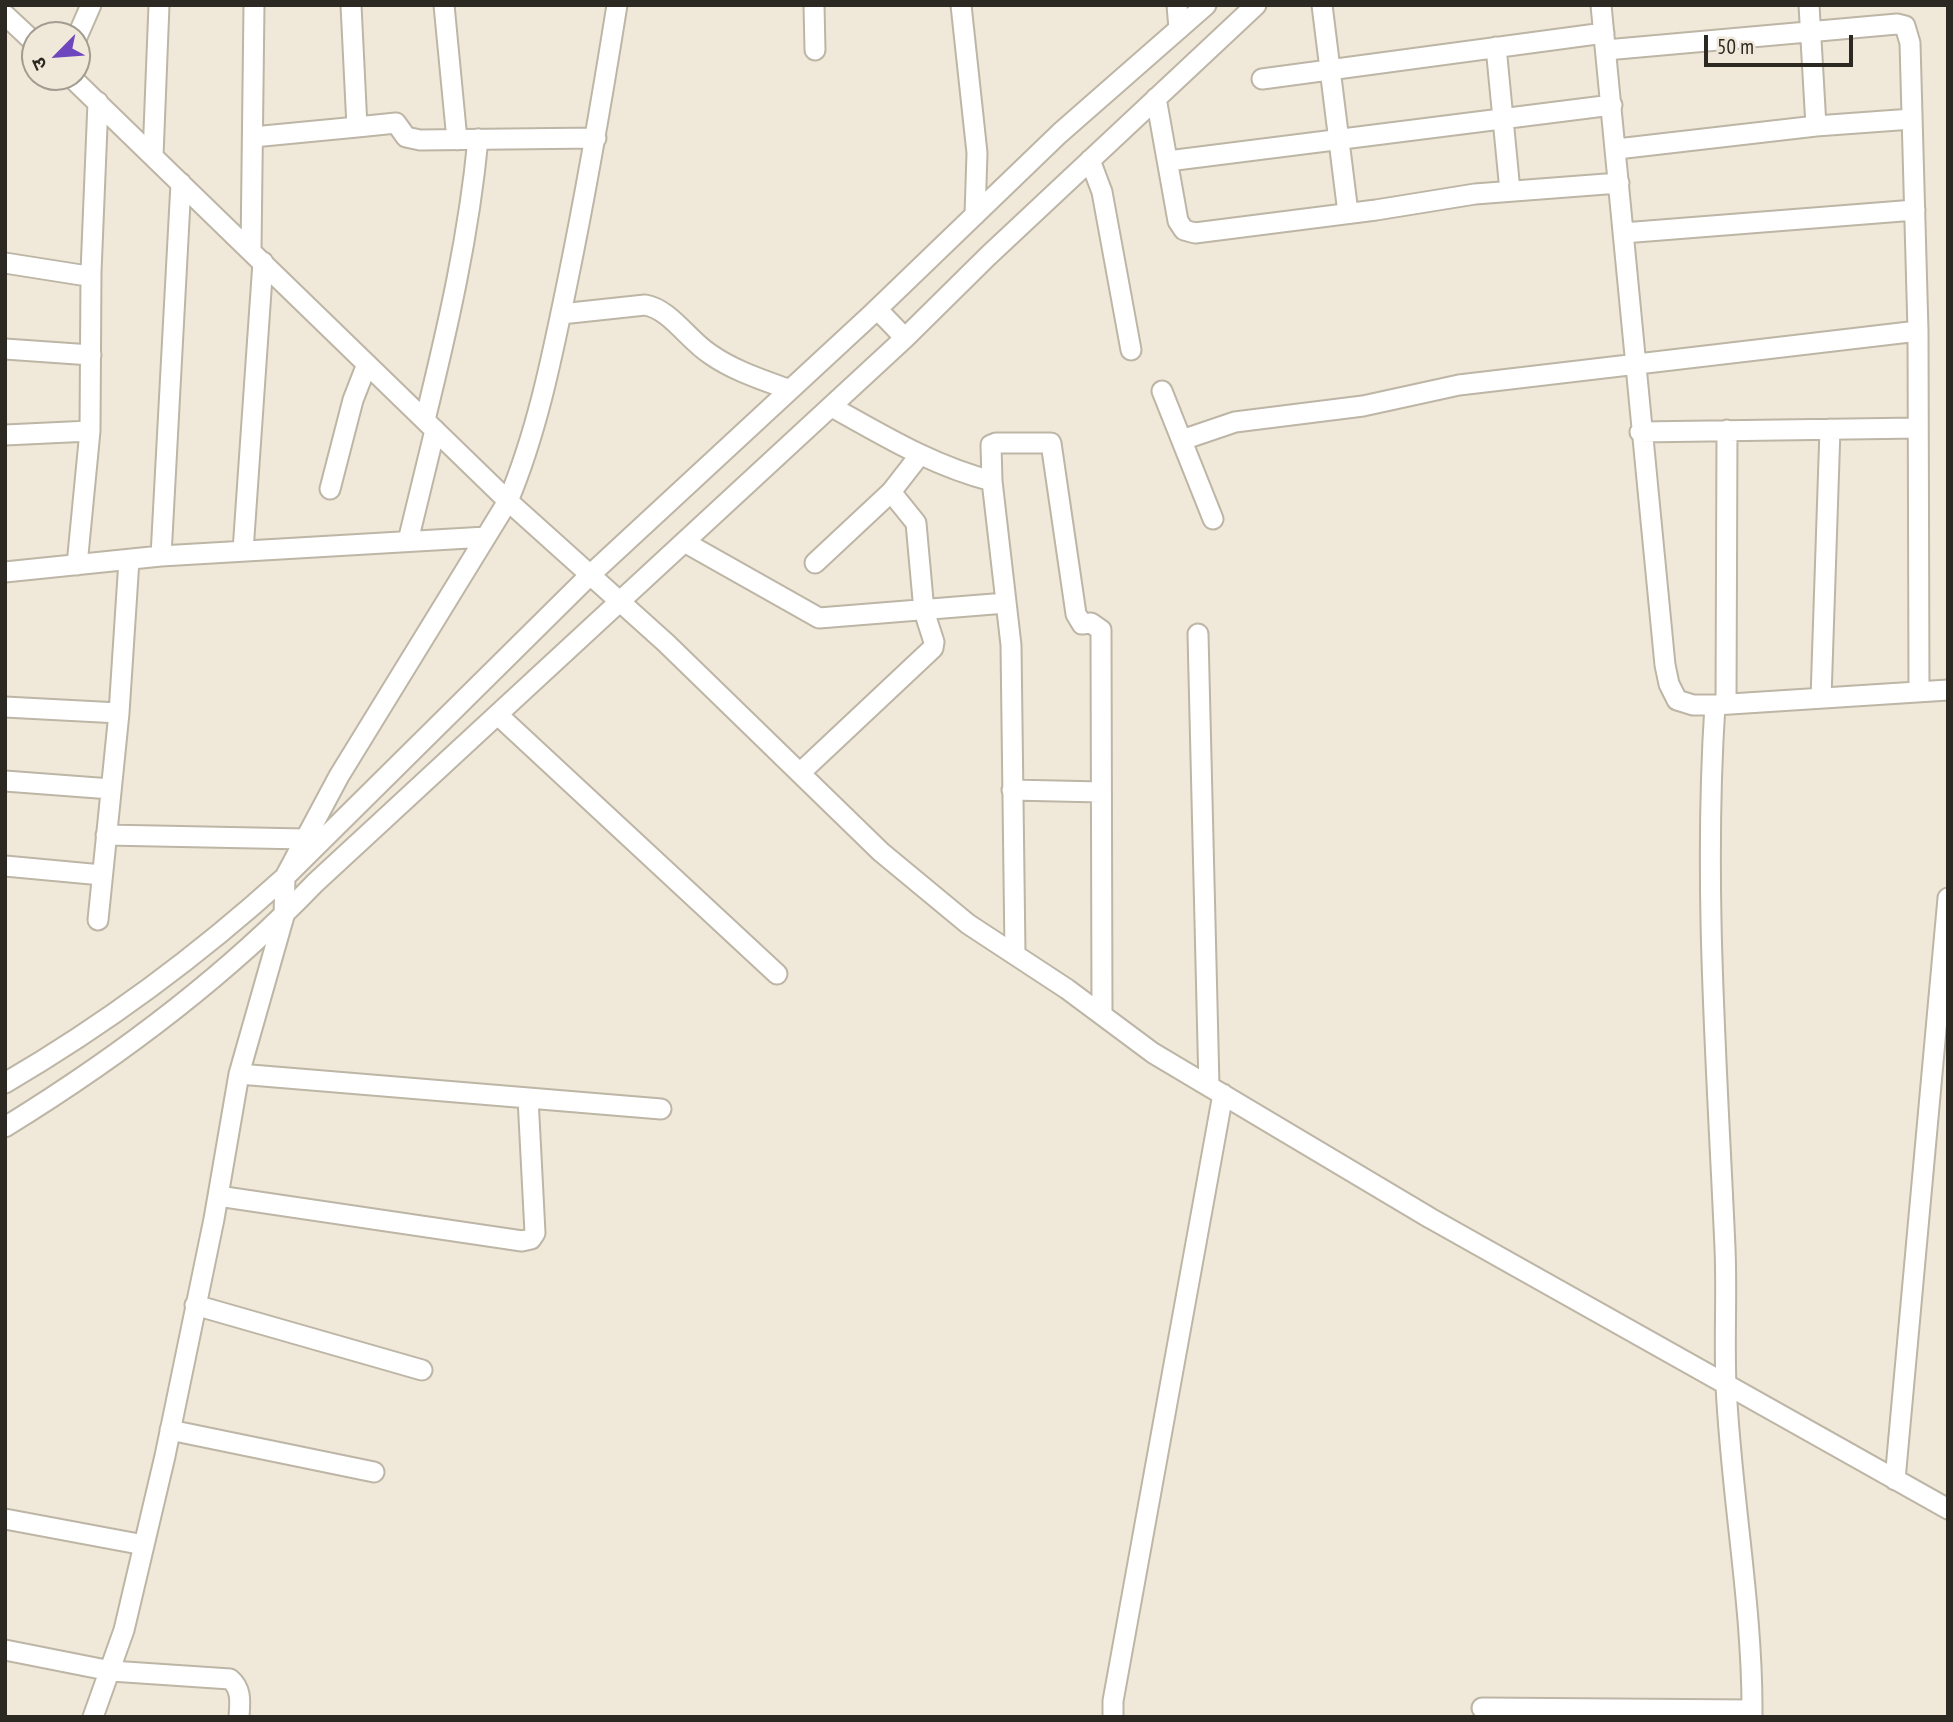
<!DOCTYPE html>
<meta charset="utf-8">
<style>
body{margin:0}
#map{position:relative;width:1953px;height:1722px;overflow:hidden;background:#f0e8d8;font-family:"PT Sans Narrow","Noto Sans Devanagari",sans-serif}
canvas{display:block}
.frame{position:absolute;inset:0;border:7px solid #2c2923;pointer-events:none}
.north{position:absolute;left:21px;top:21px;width:70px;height:70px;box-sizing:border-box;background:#f0e8d8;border:2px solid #a29c90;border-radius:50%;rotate:245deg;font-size:19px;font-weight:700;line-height:28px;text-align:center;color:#2c2923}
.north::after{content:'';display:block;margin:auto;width:24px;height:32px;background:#6e47bf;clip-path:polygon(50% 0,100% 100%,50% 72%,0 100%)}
.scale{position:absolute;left:1704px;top:35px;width:149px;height:32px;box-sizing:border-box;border:4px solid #2c2923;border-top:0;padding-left:9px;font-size:21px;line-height:24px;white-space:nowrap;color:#2c2923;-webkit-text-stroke:5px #f0e8d8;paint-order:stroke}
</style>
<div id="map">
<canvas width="1953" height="1722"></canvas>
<div class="frame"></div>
<div class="north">उ</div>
<div class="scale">50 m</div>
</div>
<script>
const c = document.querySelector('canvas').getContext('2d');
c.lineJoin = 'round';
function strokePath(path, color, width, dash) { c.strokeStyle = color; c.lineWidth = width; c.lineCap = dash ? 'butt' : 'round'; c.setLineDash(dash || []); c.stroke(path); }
const minor = new Path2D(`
 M 444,5 L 457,140
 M 814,5 L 815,50
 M 961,5 L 977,153 L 975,215
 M 1177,5 L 1179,29
 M 1322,5 L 1348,213
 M 1601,5 L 1665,665 L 1669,684 L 1677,700 L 1693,705 L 1715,705 L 1948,690
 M 5,15 L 35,43
 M 77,37 L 91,5
 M 1496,47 L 1510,191
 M 1606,50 L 1897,24 L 1905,26 L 1910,43 L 1918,331 L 1919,692
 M 71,77 L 508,501 L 666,643 L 881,852 L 968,924 L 1067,989 L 1153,1053 L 1430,1218 L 1948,1509
 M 1262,79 L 1604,33
 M 1156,98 L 1178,221 L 1184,230 L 1195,233 L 1376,210 L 1475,194 L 1619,183
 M 1816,126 L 1912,119
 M 357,127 L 396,123 L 406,137 L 420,140 L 596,138
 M 253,137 L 357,127 L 351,5
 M 1617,149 L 1816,126 L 1809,5
 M 153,156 L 159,5
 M 1090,160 L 1102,192 L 1131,350
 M 1168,161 L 1612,105
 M 1623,233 L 1915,210
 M 251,251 L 254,5
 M 5,263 L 81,275 L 91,272 L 98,102
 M 877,309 L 905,338
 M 561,314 L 645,305 C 670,309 688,340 710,354 C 734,371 763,380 790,390
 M 5,349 L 91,355
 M 1162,391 L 1213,519
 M 832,407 C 884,436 933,466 992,481 L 1011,645 L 1015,953
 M 425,420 C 448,326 469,235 478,139
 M 90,431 L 91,272
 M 1640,432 L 1918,428
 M 5,435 L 90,431 L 77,565
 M 1182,440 L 1235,422 L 1363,406 L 1459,385 L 1918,331
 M 992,481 L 991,445 L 996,443 L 1051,443 L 1076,614 L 1082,624 L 1091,623 L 1101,630 L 1102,1015
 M 330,489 L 353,400 L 367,364
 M 408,541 L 435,430
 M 686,543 L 819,618 L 1006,603
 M 243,551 L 263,262
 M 161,556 L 181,183
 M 815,563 L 891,492
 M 5,572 L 161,556 L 486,537
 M 1198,634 L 1209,1086
 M 1821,698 L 1830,429
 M 1726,704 L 1727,430
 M 1715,705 C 1703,886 1717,1067 1725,1248 C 1727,1294 1724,1339 1726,1385 C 1731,1496 1753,1606 1752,1717
 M 5,707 L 119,713
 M 498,715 L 777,974
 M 801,772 L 933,648 L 934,642 L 924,611 L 916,523 L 891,492 L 919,456
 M 5,781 L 111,789
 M 1012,790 L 1101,792
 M 106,835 L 305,839
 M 5,866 L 102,875
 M 98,920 L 119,713 L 129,560
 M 239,1074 L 661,1109
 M 5,1083 C 106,1024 199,955 285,877 L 590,575 L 872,314 L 1060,133 L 1206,5
 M 5,1127 C 117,1058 224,978 315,883 L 905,338 L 988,256 L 1256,5
 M 218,1196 L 522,1241 L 531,1239 L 535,1233 L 528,1098
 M 195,1305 L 422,1370
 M 170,1430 L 374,1472
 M 1895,1480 L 1948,898
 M 5,1519 L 144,1545
 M 5,1650 L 111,1671 L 230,1679 C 242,1689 240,1702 239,1717
 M 1482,1708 L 1752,1710
 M 93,1717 L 124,1630 L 165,1456 L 214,1219 L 239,1074 L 284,916 L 285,877 L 339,776 L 508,501 C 537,432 552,357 567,284 C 586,192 602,99 617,5
 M 1113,1717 L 1113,1701 L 1223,1094`);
strokePath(minor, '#bdb5a5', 23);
strokePath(minor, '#fff', 19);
</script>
